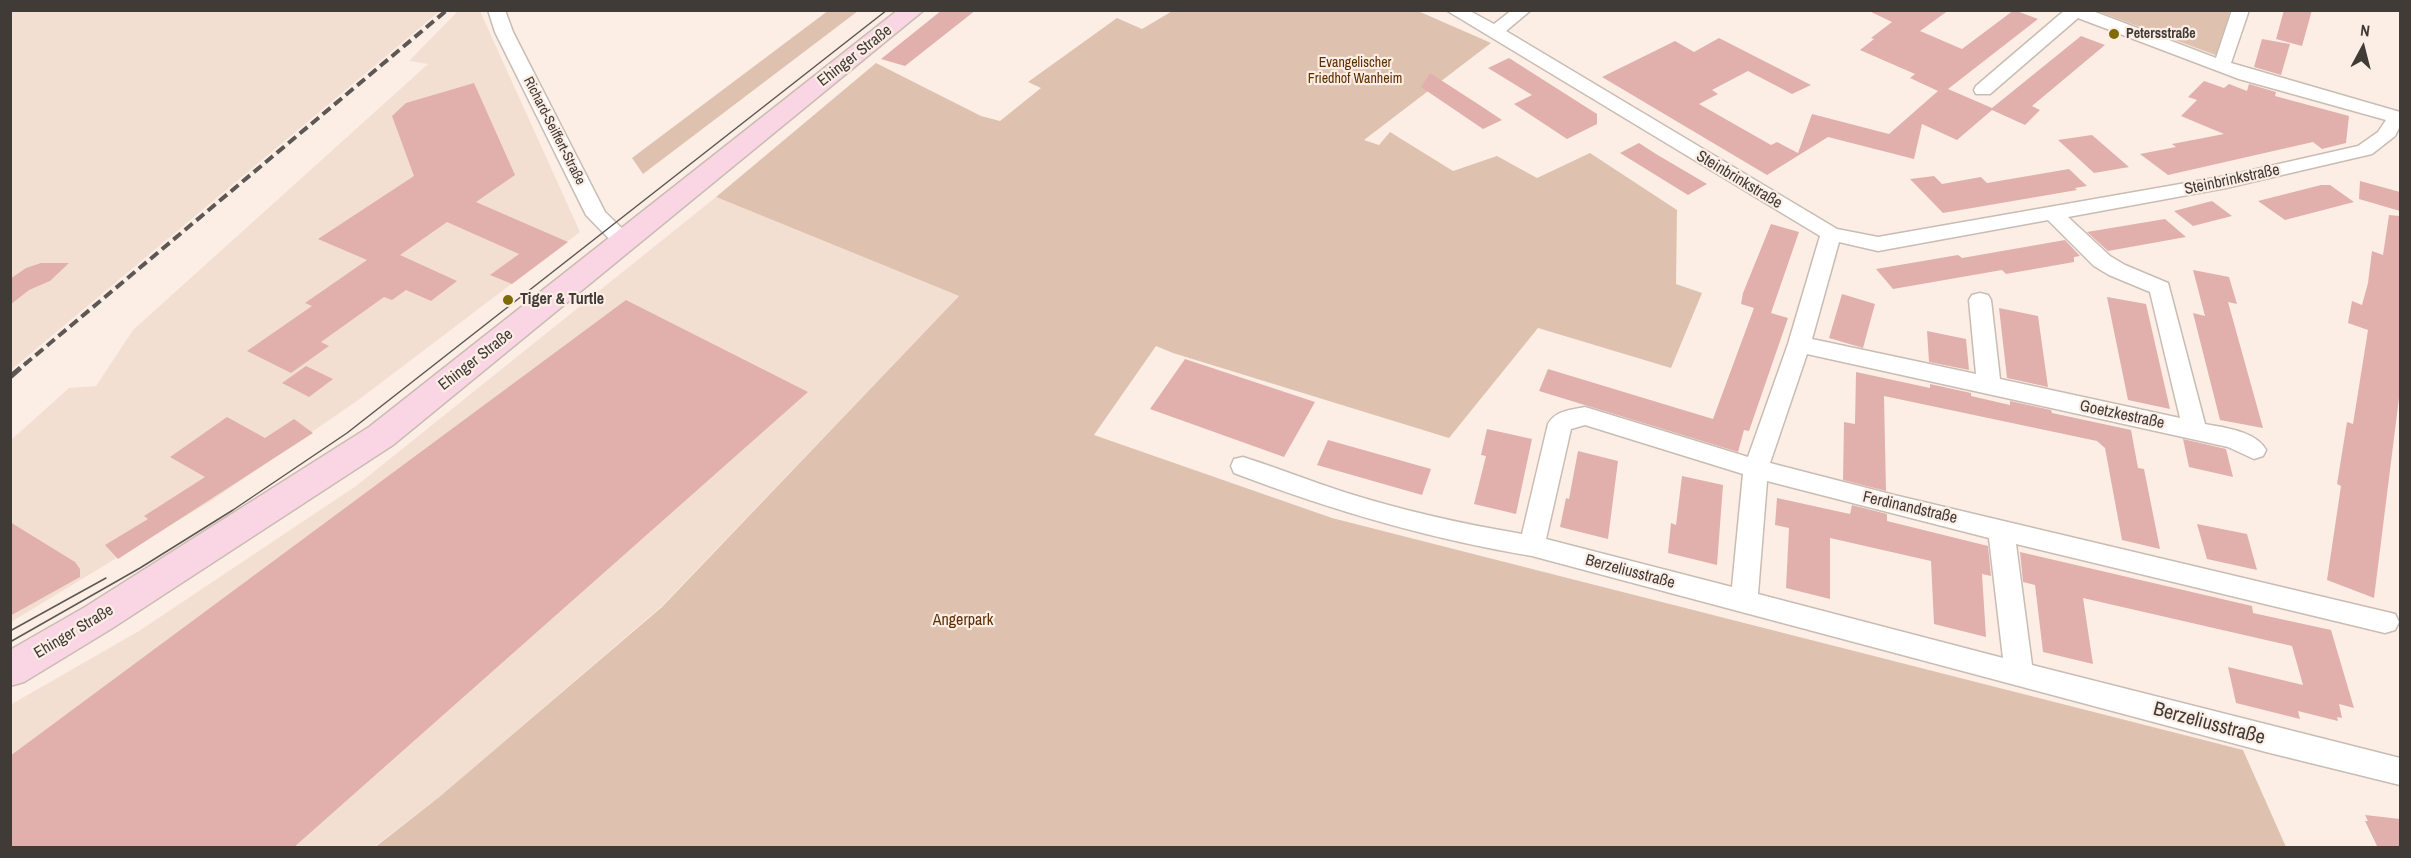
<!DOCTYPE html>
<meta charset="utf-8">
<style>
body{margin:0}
#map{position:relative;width:2411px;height:858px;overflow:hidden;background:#fceee5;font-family:"Archivo Narrow",sans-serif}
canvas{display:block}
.frame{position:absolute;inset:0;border:12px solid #413b38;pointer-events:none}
.north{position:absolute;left:2333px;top:18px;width:60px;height:60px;-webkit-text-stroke:4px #fceee5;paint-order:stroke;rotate:7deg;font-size:16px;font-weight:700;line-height:24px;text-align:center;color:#413b38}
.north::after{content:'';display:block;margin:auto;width:21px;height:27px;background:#413b38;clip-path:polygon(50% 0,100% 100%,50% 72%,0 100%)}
</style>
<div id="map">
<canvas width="2411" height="858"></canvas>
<div class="frame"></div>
<div class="north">N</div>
</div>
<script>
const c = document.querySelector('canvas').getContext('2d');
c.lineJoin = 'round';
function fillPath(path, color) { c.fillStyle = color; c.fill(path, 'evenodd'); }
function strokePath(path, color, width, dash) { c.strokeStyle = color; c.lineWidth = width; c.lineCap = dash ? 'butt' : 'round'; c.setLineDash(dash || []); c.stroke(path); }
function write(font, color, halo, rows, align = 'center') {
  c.font = font + ' "Archivo Narrow",sans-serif'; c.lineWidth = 4.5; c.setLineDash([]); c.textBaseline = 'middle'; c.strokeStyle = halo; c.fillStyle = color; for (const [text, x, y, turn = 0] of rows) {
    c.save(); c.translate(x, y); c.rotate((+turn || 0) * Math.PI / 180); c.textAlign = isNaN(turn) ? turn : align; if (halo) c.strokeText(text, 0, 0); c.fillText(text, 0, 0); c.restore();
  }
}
fillPath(new Path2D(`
 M 11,11 L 440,11 L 11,370 Z
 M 458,11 L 480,11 L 580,232 L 357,401 L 214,499 L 11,622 L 11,440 L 69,388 L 96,386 L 133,330 L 428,64 L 409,61 Z
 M 716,197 L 959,296 L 662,606 L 438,798 L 374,847 L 11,847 L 10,705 L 139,631 L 356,486 Z`), '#f3dfd2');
fillPath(new Path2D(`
 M 829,10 L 858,11 L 643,174 L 632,158 Z
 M 1174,10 L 1418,11 L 1491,43 L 1364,140 L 1379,145 L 1390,132 L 1453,171 L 1497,156 L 1537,178 L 1590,153 L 1677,210 L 1676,284 L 1702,293 L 1671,368 L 1538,328 L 1449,438 L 1173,353 L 1156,346 L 1094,435 L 1332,518 L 2243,750 L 2286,847 L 374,848 L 438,798 L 662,607 L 959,296 L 716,197 L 876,63 L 981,116 L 1000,121 L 1041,88 L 1028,82 L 1117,18 L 1142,29 Z
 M 2097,11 L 2230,11 L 2218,56 Z`), '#dec2af');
fillPath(new Path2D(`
 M 942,10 L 976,10 L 905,66 L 881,59 Z
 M 1867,10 L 1949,10 L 1920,31 L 1962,49 L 2014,10 L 2038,19 L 1948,89 L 1992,108 L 2081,36 L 2105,45 L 2032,106 L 2040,110 L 2025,125 L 1992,110 L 1957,140 L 1922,124 L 1914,159 L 1828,137 L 1767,175 L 1602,77 L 1675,41 L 1694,52 L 1719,38 L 1811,85 L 1792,94 L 1748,71 L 1712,90 L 1718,94 L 1699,104 L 1771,145 L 1777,142 L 1798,153 L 1812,114 L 1889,134 L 1938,91 L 1910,78 L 1915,74 L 1860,50 L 1874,39 L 1871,38 L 1892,22 Z
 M 2284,10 L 2312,10 L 2302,46 L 2276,39 Z
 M 2262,39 L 2290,44 L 2281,75 L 2254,67 Z
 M 1509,58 L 1597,114 L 1597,124 L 1567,139 L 1514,104 L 1532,95 L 1488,68 Z
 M 1430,73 L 1481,106 L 1502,120 L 1483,129 L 1421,87 Z
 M 2204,81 L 2224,88 L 2229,84 L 2247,91 L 2249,84 L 2276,92 L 2275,96 L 2349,116 L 2346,143 L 2322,149 L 2313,142 L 2168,175 L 2140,154 L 2176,147 L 2172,144 L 2224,134 L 2181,116 L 2197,100 L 2188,97 Z
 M 474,83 L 515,175 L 476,202 L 568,242 L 512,284 L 490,275 L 519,254 L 447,222 L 400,255 L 457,281 L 431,301 L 406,290 L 392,300 L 384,297 L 321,342 L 329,346 L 291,373 L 247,351 L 312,306 L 305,303 L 367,260 L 318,239 L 414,176 L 392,116 L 406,103 Z
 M 2092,135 L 2129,167 L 2094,173 L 2058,140 Z
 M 1639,143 L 1656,154 L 1707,184 L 1688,195 L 1620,153 Z
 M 2069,169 L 2087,186 L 2075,188 L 2077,190 L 1943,213 L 1910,179 L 1934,176 L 1942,184 L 1981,177 L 1987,183 Z
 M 2360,181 L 2400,192 L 2400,211 L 2359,199 Z
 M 2321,185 L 2330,185 L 2354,202 L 2285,220 L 2258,201 Z
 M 2212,201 L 2232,216 L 2193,226 L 2174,211 Z
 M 2389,215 L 2400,216 L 2400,398 L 2399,398 L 2374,598 L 2327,580 L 2341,486 L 2337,484 L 2347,422 L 2353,424 L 2368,330 L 2348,323 L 2352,301 L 2362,305 L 2368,283 L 2372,251 L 2383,255 Z
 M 2165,219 L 2186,237 L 2108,251 L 2087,232 Z
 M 1771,224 L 1799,232 L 1771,313 L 1788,318 L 1749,431 L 1744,430 L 1738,452 L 1539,391 L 1548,369 L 1713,419 L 1754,308 L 1741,304 L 1743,293 Z
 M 2065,240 L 2080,256 L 2074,257 L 2074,262 L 2006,274 L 2002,270 L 1893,289 L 1876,269 L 1958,255 L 1962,258 Z
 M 41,263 L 69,263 L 50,281 L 29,290 L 10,305 L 10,279 L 26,268 Z
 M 2193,270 L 2229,277 L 2237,304 L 2228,302 L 2263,428 L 2220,420 L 2193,313 L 2205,316 Z
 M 1842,294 L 1875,304 L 1863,348 L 1829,338 Z
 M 2107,297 L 2146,304 L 2170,409 L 2128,400 Z
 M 626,300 L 808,392 L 293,848 L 10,848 L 10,756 Z
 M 1999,308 L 2038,316 L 2048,387 L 2007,378 Z
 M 1927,331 L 1966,339 L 1969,370 L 1929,362 Z
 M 1185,359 L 1315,402 L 1284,457 L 1150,409 Z
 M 306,366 L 333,379 L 309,397 L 282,383 Z
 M 1856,372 L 1930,388 L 1930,384 L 1971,393 L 1971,396 L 2010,405 L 2010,401 L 2051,410 L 2052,413 L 2131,430 L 2138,468 L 2144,469 L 2160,549 L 2122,540 L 2105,448 L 2097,441 L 1884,396 L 1886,491 L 1843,480 L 1844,422 L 1855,424 Z
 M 227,417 L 265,438 L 294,419 L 313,433 L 118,559 L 105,545 L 148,519 L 144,516 L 205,477 L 170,457 Z
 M 1487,429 L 1532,439 L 1516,514 L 1474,504 L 1486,456 L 1481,455 Z
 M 2183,439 L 2226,449 L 2233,477 L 2189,467 Z
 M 1328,440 L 1431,469 L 1422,495 L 1317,465 Z
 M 1578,451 L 1618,461 L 1608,539 L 1560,527 L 1566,498 L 1569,499 Z
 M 1682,476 L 1723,485 L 1717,565 L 1668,553 L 1671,523 L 1676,525 Z
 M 1777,498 L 1850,514 L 1852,505 L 1887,514 L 1887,521 L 1988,546 L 1991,576 L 1982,574 L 1986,637 L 1934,624 L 1931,561 L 1830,538 L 1830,599 L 1786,588 L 1789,528 L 1775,525 Z
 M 10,522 L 75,562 L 80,569 L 80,577 L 10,616 Z
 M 2197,524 L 2247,534 L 2257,570 L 2207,559 Z
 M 2020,552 L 2252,606 L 2253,613 L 2331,630 L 2354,708 L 2339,704 L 2342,718 L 2337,717 L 2338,721 L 2298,711 L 2300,719 L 2236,703 L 2228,667 L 2303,685 L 2292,646 L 2083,598 L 2093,664 L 2043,652 L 2035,585 L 2023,582 Z
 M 2365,815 L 2400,819 L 2400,848 L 2378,848 L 2365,821 L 2368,821 Z`), '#e1b0ad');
const street = new Path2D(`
 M 488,10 L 505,10 L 513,32 L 605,212 L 632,238 L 635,243 L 632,248 L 625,250 L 618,248 L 586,215 L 495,32 Z
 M 1446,10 L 1468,10 L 1494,24 L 1512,10 L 1531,10 L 1506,31 L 1837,229 L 1878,237 L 2226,176 L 2358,146 L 2378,132 L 2386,120 L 2239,79 L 2078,18 L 1990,94 L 1976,94 L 1974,90 L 1976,86 L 2065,10 L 2090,10 L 2216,58 L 2232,10 L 2249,10 L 2231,63 L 2400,112 L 2400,126 L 2395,136 L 2372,154 L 2226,188 L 2068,217 L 2110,256 L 2125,265 L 2168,283 L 2205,424 C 2225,428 2256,431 2266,450 L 2263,456 L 2254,459 L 2228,447 L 1807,354 L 1770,463 L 1894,495 L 2395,614 L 2399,622 L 2395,630 L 2385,633 L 2016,544 L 2032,665 L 2400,758 L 2400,785 L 2266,752 L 1532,556 C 1430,539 1331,510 1234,473 L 1231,466 L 1234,459 L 1243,457 C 1278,468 1312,482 1347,493 C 1404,511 1463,524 1522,534 L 1548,424 C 1556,410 1571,410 1585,407 L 1748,457 L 1788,344 L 1820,236 ZM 2048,220 L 2094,266 L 2109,275 L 2150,292 L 2180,418 L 2000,379 L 1991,300 L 1988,295 L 1980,293 L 1972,295 L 1969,300 L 1976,374 L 1812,339 L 1839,242 L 1878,251 ZM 1585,425 L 1743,474 L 1732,587 L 1546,539 L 1571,429 ZM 1767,481 L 1989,538 L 2003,658 L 1758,594 Z`);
const secondary = new Path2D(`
 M 898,10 L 924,10 L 393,445 L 111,629 L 24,682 L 10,686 L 10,650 L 85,607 L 369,427 Z`);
strokePath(street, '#c9bcb3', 3);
strokePath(secondary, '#c9bcb3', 3);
fillPath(street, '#fff');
fillPath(secondary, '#fad6e4');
strokePath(new Path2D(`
 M 10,631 L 106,578
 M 10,642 L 140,568 L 233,510 L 347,433 L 887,10`), '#5e5753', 1.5);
strokePath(new Path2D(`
 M 24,365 L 447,10`), '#5e5753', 4, [10, 5]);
strokePath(new Path2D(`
 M 10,377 L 26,363`), '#5e5753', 5, [14, 7]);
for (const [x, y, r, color] of [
 [2114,34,6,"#7e6b04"],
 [508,300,6,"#7e6b04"]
]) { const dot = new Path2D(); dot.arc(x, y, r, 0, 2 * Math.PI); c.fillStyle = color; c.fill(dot); strokePath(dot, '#fceee5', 2); }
write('bold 14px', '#413b38', '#fceee5', [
 ["Petersstraße",2126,34]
], 'left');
write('14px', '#5d2e00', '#fceee5', [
 ["Evangelischer",1355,63],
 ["Friedhof Wanheim",1355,79]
]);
write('14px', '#413b38', '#fceee5', [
 ["Richard-Seiffert-Straße",554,131,63]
]);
write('16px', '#413b38', '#fceee5', [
 ["Ehinger Straße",855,56,-38],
 ["Steinbrinkstraße",1739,180,31],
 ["Steinbrinkstraße",2232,180,-12],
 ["Ehinger Straße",476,360,-38],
 ["Goetzkestraße",2122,415,12],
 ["Ferdinandstraße",1910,508,13],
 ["Berzeliusstraße",1630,572,15],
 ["Ehinger Straße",74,632,-31]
]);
write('bold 16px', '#413b38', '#fceee5', [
 ["Tiger & Turtle",520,300]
], 'left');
write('16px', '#5d2e00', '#fceee5', [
 ["Angerpark",963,621]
]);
write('20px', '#413b38', '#fceee5', [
 ["Berzeliusstraße",2209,724,15]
]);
</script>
